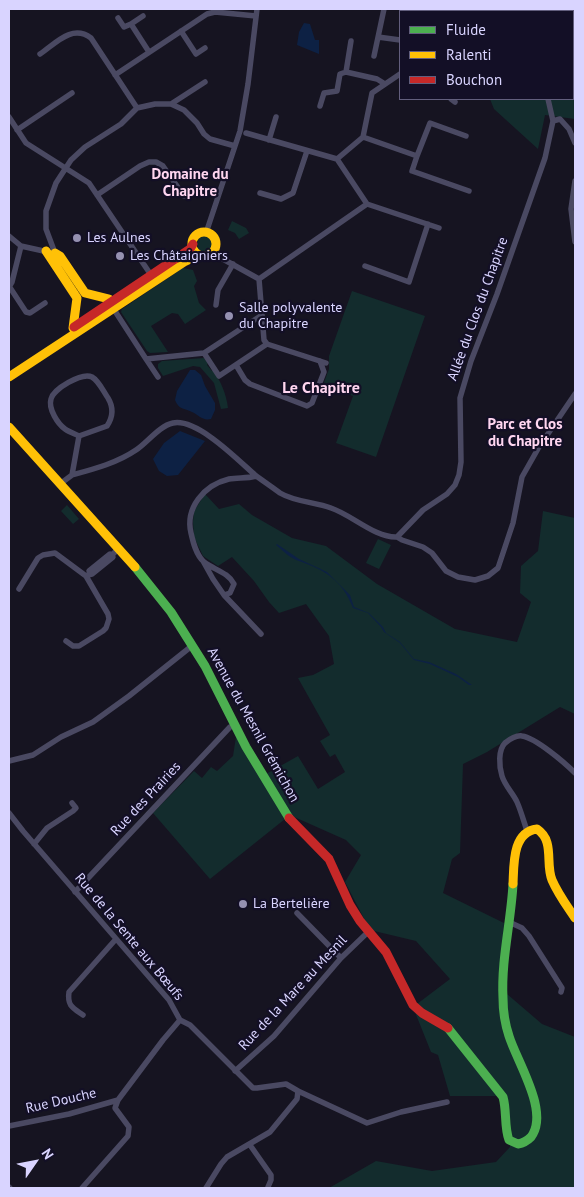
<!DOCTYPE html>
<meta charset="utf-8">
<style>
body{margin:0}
#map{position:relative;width:584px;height:1197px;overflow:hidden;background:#161421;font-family:"PT Sans",sans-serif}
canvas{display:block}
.frame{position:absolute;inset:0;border:10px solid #d9d4ff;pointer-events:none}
.legend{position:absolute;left:399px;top:10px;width:175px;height:90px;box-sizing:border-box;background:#130f26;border:1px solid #625e7d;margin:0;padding:6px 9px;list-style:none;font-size:15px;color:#d9d4ff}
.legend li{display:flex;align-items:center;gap:10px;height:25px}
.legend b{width:25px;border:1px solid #625e7d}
.north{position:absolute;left:10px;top:1137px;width:50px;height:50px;-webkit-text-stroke:4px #130f26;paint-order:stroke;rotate:57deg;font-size:14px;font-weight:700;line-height:20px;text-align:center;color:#d9d4ff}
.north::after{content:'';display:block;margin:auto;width:18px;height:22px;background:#d9d4ff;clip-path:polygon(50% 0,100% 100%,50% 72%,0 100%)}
</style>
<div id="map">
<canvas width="584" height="1197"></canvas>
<div class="frame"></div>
<ul class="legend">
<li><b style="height:6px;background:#4caf50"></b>Fluide</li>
<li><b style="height:6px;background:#ffc107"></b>Ralenti</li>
<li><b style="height:6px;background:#c62828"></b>Bouchon</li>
</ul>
<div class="north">N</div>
</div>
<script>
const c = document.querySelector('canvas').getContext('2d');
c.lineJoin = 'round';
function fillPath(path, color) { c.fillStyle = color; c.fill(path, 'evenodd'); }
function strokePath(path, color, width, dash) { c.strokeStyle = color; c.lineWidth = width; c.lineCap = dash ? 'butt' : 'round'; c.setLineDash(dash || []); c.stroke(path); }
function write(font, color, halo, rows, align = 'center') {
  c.font = font + ' "PT Sans",sans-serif'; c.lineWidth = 4.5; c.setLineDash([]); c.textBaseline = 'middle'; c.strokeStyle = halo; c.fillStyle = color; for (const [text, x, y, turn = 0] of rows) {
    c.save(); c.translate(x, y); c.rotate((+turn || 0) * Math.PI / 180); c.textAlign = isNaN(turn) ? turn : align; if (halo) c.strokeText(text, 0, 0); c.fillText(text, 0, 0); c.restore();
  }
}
fillPath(new Path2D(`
 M 396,9 L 533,9 L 535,11 L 410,11 Z
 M 573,41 L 575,43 L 575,119 L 545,115 L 538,149 L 494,109 L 490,99 L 573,99 Z
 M 232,221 L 246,228 L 249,233 L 239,239 L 235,233 L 228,230 Z
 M197 244a8 8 0 1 1 16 0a8 8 0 1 1-16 0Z
 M 183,268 L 193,270 L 197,281 L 194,286 L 199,303 L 206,310 L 185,324 L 178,314 L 172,313 L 151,326 L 168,352 L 150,353 L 147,351 L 121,312 L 122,309 Z
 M 352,291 L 425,316 L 376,457 L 336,443 L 353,396 L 323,385 L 329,369 L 329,356 Z
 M 204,358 L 208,363 L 207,365 L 212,371 L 213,370 C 221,382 226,393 228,408 L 221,409 L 214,383 L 200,367 L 193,366 L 163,376 L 158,368 L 158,364 L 162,361 Z
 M 205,494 L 219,509 L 239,504 L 252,515 L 292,538 L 326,546 L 377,584 L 455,629 L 517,642 L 531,602 L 520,593 L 521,566 L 538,551 L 543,511 L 575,518 L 575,714 L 560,707 L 487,752 L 463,764 L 460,853 L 452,859 L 443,893 L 504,923 L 500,988 L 542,1024 L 575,1037 L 575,1188 L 329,1188 L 376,1161 L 432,1171 L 496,1162 L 510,1147 L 509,1107 L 499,1096 L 450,1096 L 438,1055 L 431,1052 L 413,1007 L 450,979 L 416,941 L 370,930 L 345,882 L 361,855 L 346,840 L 292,816 L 266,774 L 298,756 L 318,789 L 345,772 L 335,754 L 330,757 L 320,741 L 330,735 L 298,678 L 313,675 L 334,664 L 329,636 L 306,604 L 279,613 L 269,602 L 254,581 L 232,557 L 218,566 L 203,556 L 194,537 L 193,522 L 194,511 Z
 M 67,505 L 79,519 L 73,524 L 61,511 Z
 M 378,539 L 391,545 L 379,569 L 366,563 Z
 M 236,737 L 285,819 L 210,879 L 153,813 L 194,771 L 202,778 L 211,767 L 217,771 L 233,756 Z`), '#132c2d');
fillPath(new Path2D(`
 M 304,23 L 310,24 L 315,40 L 319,40 L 319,54 L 297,45 L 299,32 Z
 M 190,370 L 195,370 L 201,375 L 205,386 L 215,403 L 215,410 L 211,419 C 202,421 199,415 192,412 C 184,408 179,410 175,400 L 177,391 Z
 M 180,431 L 205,441 L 178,475 L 167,476 L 159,471 L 153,459 L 164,443 Z
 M 277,544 L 299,559 L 327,572 L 350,595 L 354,607 L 369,613 L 383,627 L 386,633 L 400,642 L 414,659 L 429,662 L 456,674 L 472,685 L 469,685 L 458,677 L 430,664 L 414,660 L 400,643 L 384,632 L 381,627 L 368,613 L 353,608 C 342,580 325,570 299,561 C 291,559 282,550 276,545 Z`), '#0d2144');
strokePath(new Path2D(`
 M 521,11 L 522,9
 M 143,16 L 131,24 L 149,52
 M 118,18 L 124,27 L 131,24
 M 181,31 L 196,54 L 205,48
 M 378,37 L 400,40
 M 40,54 C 56,43 72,24 91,38 L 137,108
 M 374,56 L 384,9
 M 346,72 L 377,79 L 385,84
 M 115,75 L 207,14 L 215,12 L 256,16
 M 451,99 L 455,102
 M 171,104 L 205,82
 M 320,106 L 324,93 L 337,91 L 340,74 L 346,72 L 351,41
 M 9,117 L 26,143 L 89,183 L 151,275
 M 553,121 L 560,119 L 569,129 L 575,143
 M 17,130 L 72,93
 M 246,133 L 337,159 L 367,204 L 439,228
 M 363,137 L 417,156 L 430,123 L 466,136
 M 269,140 L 276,117
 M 417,156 L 412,171 L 469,191
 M 337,159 L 363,137 L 372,93 L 400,74
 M 575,181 L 571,209 L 575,242
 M 260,193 L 281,199 L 293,193 L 307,151
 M 97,195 L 140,166 L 149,162 L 156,162 L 163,166 L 184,196 L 188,196 L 200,190 L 218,196
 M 206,233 L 240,131 L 248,84 L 257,9
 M 9,236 L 21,246 L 48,252
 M 55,253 L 46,229 L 46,211 L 56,183 L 71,160 L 85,147 L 121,124 L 137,108 L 155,104 L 171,104 L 184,110 L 197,123 L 204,134 L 210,139 L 235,146
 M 212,253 L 259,279 L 367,204
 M 365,266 L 409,282 L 428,224
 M 259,279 L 264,340 L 267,344 L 326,363
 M 9,286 L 26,312 L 30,313 L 45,303
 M 9,287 L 12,282 L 21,246
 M 216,305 L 218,290 L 233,264
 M 113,308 L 146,359 L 204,353 L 262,315
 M 204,353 L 219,376 L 267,344
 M 146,359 L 158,377
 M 236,365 L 245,380 L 250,384 L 307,406 L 312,403 L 324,372 L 320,361
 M 72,475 C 94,469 117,463 136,450 C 148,442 159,426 173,423 C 197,418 238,460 255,475 C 263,481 272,487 280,493 C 295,502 315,502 331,508 C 352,515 375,538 397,537 L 402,540 L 423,547 L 432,553 L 446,571 L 458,577 L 475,580 L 488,576 L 498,568 L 513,523 L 522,477 L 539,447 L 575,394
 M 256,476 C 246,479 238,477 229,479 C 204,485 185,508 191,533 C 193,542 196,555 204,562 C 214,570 228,572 234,584 L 230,593 L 224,595 L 261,634
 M 60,484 L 72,475 L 79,436 L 107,426 C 113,417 114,408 108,398 C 103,391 99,381 92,377 C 82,372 53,389 51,399 C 48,409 58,424 65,429 C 69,432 75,434 79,436
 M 397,537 L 423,510 L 447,494 L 455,485 L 459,475 L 461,462 L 460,398 L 471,361 L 497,294 L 545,158 L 553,121 L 548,99
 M 203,561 L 213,579 L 224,595
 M 90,573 L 89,571 L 110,554 L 112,555 L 118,549
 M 88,575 L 92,574 L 113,557 L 112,555
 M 19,589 L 38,558 L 43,555 L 55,553 L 86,576 L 108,614 L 109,619 L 106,628 L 103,631 L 79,646 L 73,646 L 66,641
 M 9,761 L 33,755 L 61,737 L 93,722 L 129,696 L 193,645
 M 9,813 L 23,831 L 169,1000 L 180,1020 L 190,1025 L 253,1088 L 257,1088 L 286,1084 L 298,1091 L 297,1099 L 270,1132 L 227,1157 L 221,1164 L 206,1188
 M 527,831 C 524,822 521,811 517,802 C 513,793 505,786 502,776 C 499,766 498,750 505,743 C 510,739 516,735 522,736 C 536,738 565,763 575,773
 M 34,844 L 47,828 L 73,811 L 76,808 L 72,803
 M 75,892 L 230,727 L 235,725
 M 297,913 L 341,958
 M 509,922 L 522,928 L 529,936 L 562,988 L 561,992
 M 83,1015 C 73,1008 67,1006 69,992 L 116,939
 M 235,1071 L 274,1036 L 341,958 L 368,932
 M 298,1091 L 367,1123 L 401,1112 L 447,1102
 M 9,1126 L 69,1114 L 118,1100
 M 250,1145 L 271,1175 L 271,1180 L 268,1187
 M 9,1187 L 10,1188
 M 82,1188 L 128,1136 L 129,1127 L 115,1108 L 118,1100 L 163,1040 L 180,1020`), '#4a4962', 5.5);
strokePath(new Path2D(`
 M 135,567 L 171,612 L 205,666 L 246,747 L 289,818
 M 448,1028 L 503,1097 C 507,1111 504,1127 509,1140 L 518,1144 C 524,1143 527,1141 531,1137 C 550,1112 517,1062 509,1036 C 505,1024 503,1011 503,998 C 501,960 511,922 513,884`), '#4caf50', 9);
strokePath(new Path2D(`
 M192 244a12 12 0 1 1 24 0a12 12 0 1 1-24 0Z
 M 46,251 L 77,298 L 73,328 L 75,331
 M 55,253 L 60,256 L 85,293 L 109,299 L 112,305
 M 9,377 L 184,262 L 199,255
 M 9,427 L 135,567
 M 513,884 C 514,865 512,832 537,829 C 555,841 545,863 552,880 C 558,894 567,906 575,918`), '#ffc107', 9);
strokePath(new Path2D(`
 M 74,327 L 190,249 L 193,244
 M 289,818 L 329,859 L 350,905 L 360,921 L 386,952 L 413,1005 L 422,1013 L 448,1028`), '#c62828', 9);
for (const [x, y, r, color] of [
 [77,238,5,"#9591b1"],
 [120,256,5,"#9591b1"],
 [229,316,5,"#9591b1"],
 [243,904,5,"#9591b1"]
]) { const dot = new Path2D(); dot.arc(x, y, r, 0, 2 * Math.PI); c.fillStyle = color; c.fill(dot); strokePath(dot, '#130f26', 2); }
write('14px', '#d9d4ff', '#130f26', [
 ["Les Aulnes",87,238],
 ["Les Châtaigniers",130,256],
 ["Salle polyvalente",239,308],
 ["du Chapitre",239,324],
 ["La Bertelière",253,904]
], 'left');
write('14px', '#d9d4ff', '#130f26', [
 ["Allée du Clos du Chapitre",478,309,-70],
 ["Avenue du Mesnil Grémichon",253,725,61],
 ["Rue des Prairies",146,799,-47],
 ["Rue de la Sente aux Bœufs",129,937,50],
 ["Rue de la Mare au Mesnil",293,993,-47],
 ["Rue Douche",61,1101,-13]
]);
write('bold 15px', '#ffd6f0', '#130f26', [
 ["Domaine du",190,175],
 ["Chapitre",190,192],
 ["Parc et Clos",525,425],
 ["du Chapitre",525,442]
]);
write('bold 16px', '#ffd6f0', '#130f26', [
 ["Le Chapitre",321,388]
]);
</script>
